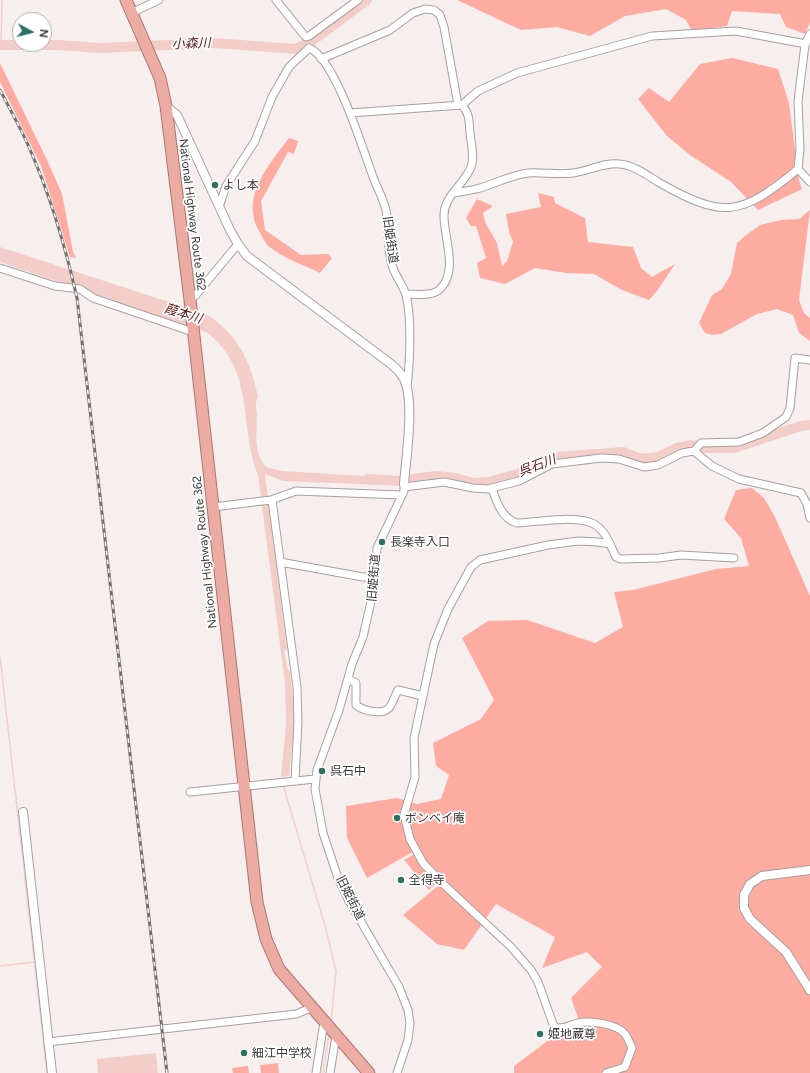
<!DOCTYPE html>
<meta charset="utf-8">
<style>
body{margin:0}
#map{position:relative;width:810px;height:1073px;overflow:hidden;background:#f7efee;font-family:Figtree,sans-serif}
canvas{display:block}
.north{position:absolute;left:12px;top:12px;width:40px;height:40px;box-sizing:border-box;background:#fff;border:1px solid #b1afaf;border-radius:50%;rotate:97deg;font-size:11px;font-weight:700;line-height:16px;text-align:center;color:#3b3837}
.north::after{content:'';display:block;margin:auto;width:14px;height:18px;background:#2d7163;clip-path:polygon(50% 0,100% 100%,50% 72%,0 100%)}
</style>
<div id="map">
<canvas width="810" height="1073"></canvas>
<div class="north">N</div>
</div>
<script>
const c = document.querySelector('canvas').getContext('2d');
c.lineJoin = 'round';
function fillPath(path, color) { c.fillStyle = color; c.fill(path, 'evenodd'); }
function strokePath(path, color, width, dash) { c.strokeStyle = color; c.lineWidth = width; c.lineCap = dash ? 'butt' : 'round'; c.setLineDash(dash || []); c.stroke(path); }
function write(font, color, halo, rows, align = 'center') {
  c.font = font + ' Figtree,"Noto Sans JP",sans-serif'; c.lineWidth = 3.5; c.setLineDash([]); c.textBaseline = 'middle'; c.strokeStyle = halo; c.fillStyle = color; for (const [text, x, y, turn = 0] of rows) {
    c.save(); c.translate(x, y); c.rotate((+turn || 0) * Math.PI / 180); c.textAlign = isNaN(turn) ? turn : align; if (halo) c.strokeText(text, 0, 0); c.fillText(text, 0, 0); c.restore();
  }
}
fillPath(new Path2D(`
 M 457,0 L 810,0 L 810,23 L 805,34 L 786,27 L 780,14 L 732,11 L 727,26 L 692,31 L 686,20 L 666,9 L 625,16 L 590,36 L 557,27 L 521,30 Z
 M 732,58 L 778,69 L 789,103 L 799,180 L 802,189 L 758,210 L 731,182 L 690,155 L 667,136 L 638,99 L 649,88 L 669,102 L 700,64 Z
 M 0,63 L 47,160 L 62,194 L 73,252 L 76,258 L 70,257 L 41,166 L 0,82 Z
 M 289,138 L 298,141 L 294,154 L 288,152 L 261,201 L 265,230 L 301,255 L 328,254 L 332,258 L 320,273 C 304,265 285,259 271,248 C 266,245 263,238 260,233 C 239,198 268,166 289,138 Z
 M 538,193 L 554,197 L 555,203 L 585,218 L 588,242 L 633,247 L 641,268 L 652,277 L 675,264 L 657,291 L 649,300 L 622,290 L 594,274 L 566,273 L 535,268 L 505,284 L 480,278 L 477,263 L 486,258 L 476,226 L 471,226 L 466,218 L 477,199 L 493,206 L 483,213 L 485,222 L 497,243 L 502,266 L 507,261 L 513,242 L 509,232 L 506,214 L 541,207 Z
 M 810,210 L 799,300 L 804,313 L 810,318 L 810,341 L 799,333 L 793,315 L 777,309 L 757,314 L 721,334 L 712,335 L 705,333 L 699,323 L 712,295 L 722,289 L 731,274 L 737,243 L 745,236 L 760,225 L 781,220 L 799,219 Z
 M 752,488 L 764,498 L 775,517 L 810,596 L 810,1073 L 514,1073 L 514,1066 L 578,1018 L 571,998 L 602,967 L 587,952 L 542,968 L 555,937 L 496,904 L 464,950 L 437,944 L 403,915 L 439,885 L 418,849 L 367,878 L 347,838 L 346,806 L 397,798 L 417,804 L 441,799 L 449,775 L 436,766 L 433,743 L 481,719 L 494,700 L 462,638 L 488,621 L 527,620 L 595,643 L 623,627 L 614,592 L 633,590 L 716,569 L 749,566 L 741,538 L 724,519 L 736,490 Z
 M 415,854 L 436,883 L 429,890 L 404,860 Z
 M 278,1063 L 279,1073 L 261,1073 L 260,1065 Z
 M 248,1066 L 249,1073 L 233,1073 L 232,1068 Z`), '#feaba1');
fillPath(new Path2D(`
 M 0,247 L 206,314 C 237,333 251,362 258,397 C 254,404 257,410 257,418 C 256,432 255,449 262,462 C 266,469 275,469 282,471 L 379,477 L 382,485 L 283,481 L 265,474 L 287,649 L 284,651 L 288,670 L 290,672 L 295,719 L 289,776 L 281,777 L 286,723 L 285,683 L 258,475 C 238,423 256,370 206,332 L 0,262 Z
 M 156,1053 L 158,1073 L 98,1073 L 97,1059 Z`), '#f3cec9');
strokePath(new Path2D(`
 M 1,44 L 2,0
 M 0,657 L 47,1073
 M 283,785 L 326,929 L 336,972 L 331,1022
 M 0,966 L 35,962
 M 323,1073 L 329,1033`), '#f3cec9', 1.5);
strokePath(new Path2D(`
 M 0,45 L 59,45 L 100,48 L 214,43 L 296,49 L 312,41 L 367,0
 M 368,479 L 398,481 L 436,476 L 455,478 L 474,483 L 488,482 L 525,472 L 557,457 L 623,452 L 641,459 L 658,457 L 677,448 L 691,445 L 702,448 L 734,448 L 801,426 L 810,425`), '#f3cec9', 10);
const minor = new Path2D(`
 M 276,0 L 304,35 L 306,37 L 309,36
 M 131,13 L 159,0
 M 810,34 L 805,45 L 798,101 L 800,149 L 798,169 L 810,182
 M 309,36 L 358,0
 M 309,48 C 335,58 362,147 372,174 C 376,186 383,198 386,210 C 389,228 387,247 392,265 C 395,276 403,285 406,295 C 412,318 410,362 407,386
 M 321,59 L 390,30 L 413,13 L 425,9 L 434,10 L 440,15 L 444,27 L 458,105
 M 350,113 L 462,105 L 478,91 L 517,73 L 652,36 L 736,31 L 806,44
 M 455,193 C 462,191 469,191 476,189 C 493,185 510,175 528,173 C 543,172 558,175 573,173 C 589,171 604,162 620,164 C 633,165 647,175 658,182 C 723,219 740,217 798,169
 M 219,207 L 226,186 L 255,141 L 272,97 L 289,67 L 309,48
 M 0,268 L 55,286 L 80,289 L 93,298 L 193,332
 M 406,294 C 417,294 433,297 441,288 C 458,270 444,237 444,217 C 443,196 464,185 471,167 C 475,157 471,144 470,133 C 469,122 470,114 462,105
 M 190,300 L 195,296 L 238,244
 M 694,451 L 712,466 L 739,479 L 801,493 L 807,504 L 810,518
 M 404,487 L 444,482 L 473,488 L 488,489 L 519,481 L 552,464 L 601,458 L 619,459 L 644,467 L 658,465 L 682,453 L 694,451 L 701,443 L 739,442 L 763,433 L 786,417 L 790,408 L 795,358 L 810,360
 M 492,488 C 496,501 502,519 517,523 C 539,522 567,516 589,522 C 600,525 606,535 610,544 L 598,542 L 578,541 L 548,545 L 480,560 L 471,567 L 448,609 L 434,644 L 414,738 L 415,777 L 404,815 L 410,839 L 423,863 L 441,882 L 511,947 L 531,970 L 538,982 L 553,1024 L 556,1028 C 564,1029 570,1025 578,1023 C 590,1020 617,1024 625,1034 C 628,1038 630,1044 632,1048 L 625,1067 L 606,1073
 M 272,500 L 297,687 L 298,721 L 295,781
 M 213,507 L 271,500 L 296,491 L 402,495
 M 610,544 L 616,557 L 621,559 L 659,558 L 681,555 L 734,558
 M 280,562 L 363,577 L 374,577
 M 348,679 L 356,683 L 356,705 C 363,711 383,715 389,708 C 393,703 395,695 398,690 L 423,696
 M 190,792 L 315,779
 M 48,1042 L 296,1014 L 311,1008
 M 316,1073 L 324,1022
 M 330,1073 L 336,1036
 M 397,1073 L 408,1040 L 410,1023 L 408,1010 L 399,987 L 349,901 L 338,878 L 323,833 L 315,789 L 317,770 L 339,710 L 352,664 L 363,637 L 374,588 L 377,548 L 404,491 L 404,484`);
const tertiary = new Path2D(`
 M 166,106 L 177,115 L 230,230 L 238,244 L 247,256 L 387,361 C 394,366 400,371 404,379 C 415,401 406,458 404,484
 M 23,812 L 52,1073
 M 810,870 L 762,876 L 750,884 L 744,895 L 744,908 L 750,919 L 786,952 L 810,990`);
const trunk = new Path2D(`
 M 126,0 L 160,78 L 166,106 L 190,300 L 257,902 L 266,939 L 279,969 L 369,1073`);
strokePath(minor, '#a7a09f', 9);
strokePath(tertiary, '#a7a09f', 10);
strokePath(trunk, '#ab766f', 13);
strokePath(minor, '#fff', 7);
strokePath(tertiary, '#fff', 8);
strokePath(trunk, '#ecaca4', 11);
const rail = new Path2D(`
 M 0,90 C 10,109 20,127 28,145 C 50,194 65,245 77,298 L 167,1073`);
strokePath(rail, '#74706f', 3);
strokePath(rail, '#fff', 1.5, [4.5]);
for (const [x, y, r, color] of [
 [215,185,4,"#2d7163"],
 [382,542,4,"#2d7163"],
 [322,771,4,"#2d7163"],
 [397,818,4,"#2d7163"],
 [401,880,4,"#2d7163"],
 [540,1034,4,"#2d7163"],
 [244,1053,4,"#2d7163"]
]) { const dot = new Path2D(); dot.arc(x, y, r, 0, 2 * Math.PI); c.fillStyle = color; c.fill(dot); strokePath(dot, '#fff', 1.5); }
write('12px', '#3b3837', '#fff', [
 ["よし本",223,185],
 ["長楽寺入口",390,542],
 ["呉石中",330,771],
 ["ボンベイ庵",405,818],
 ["全得寺",409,880],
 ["姫地蔵尊",548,1034],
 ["細江中学校",252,1053]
], 'left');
write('12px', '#3b3837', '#fff', [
 ["National Highway Route 362",192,215,83],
 ["旧姫街道",390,240,82],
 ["National Highway Route 362",205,552,-96],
 ["旧姫街道",374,578,-85],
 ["旧姫街道",350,898,63]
]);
write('italic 13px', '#5d110f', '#fff', [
 ["小森川",191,44,-2],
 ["葭本川",183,314,17],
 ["呉石川",537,466,-21]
]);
</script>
